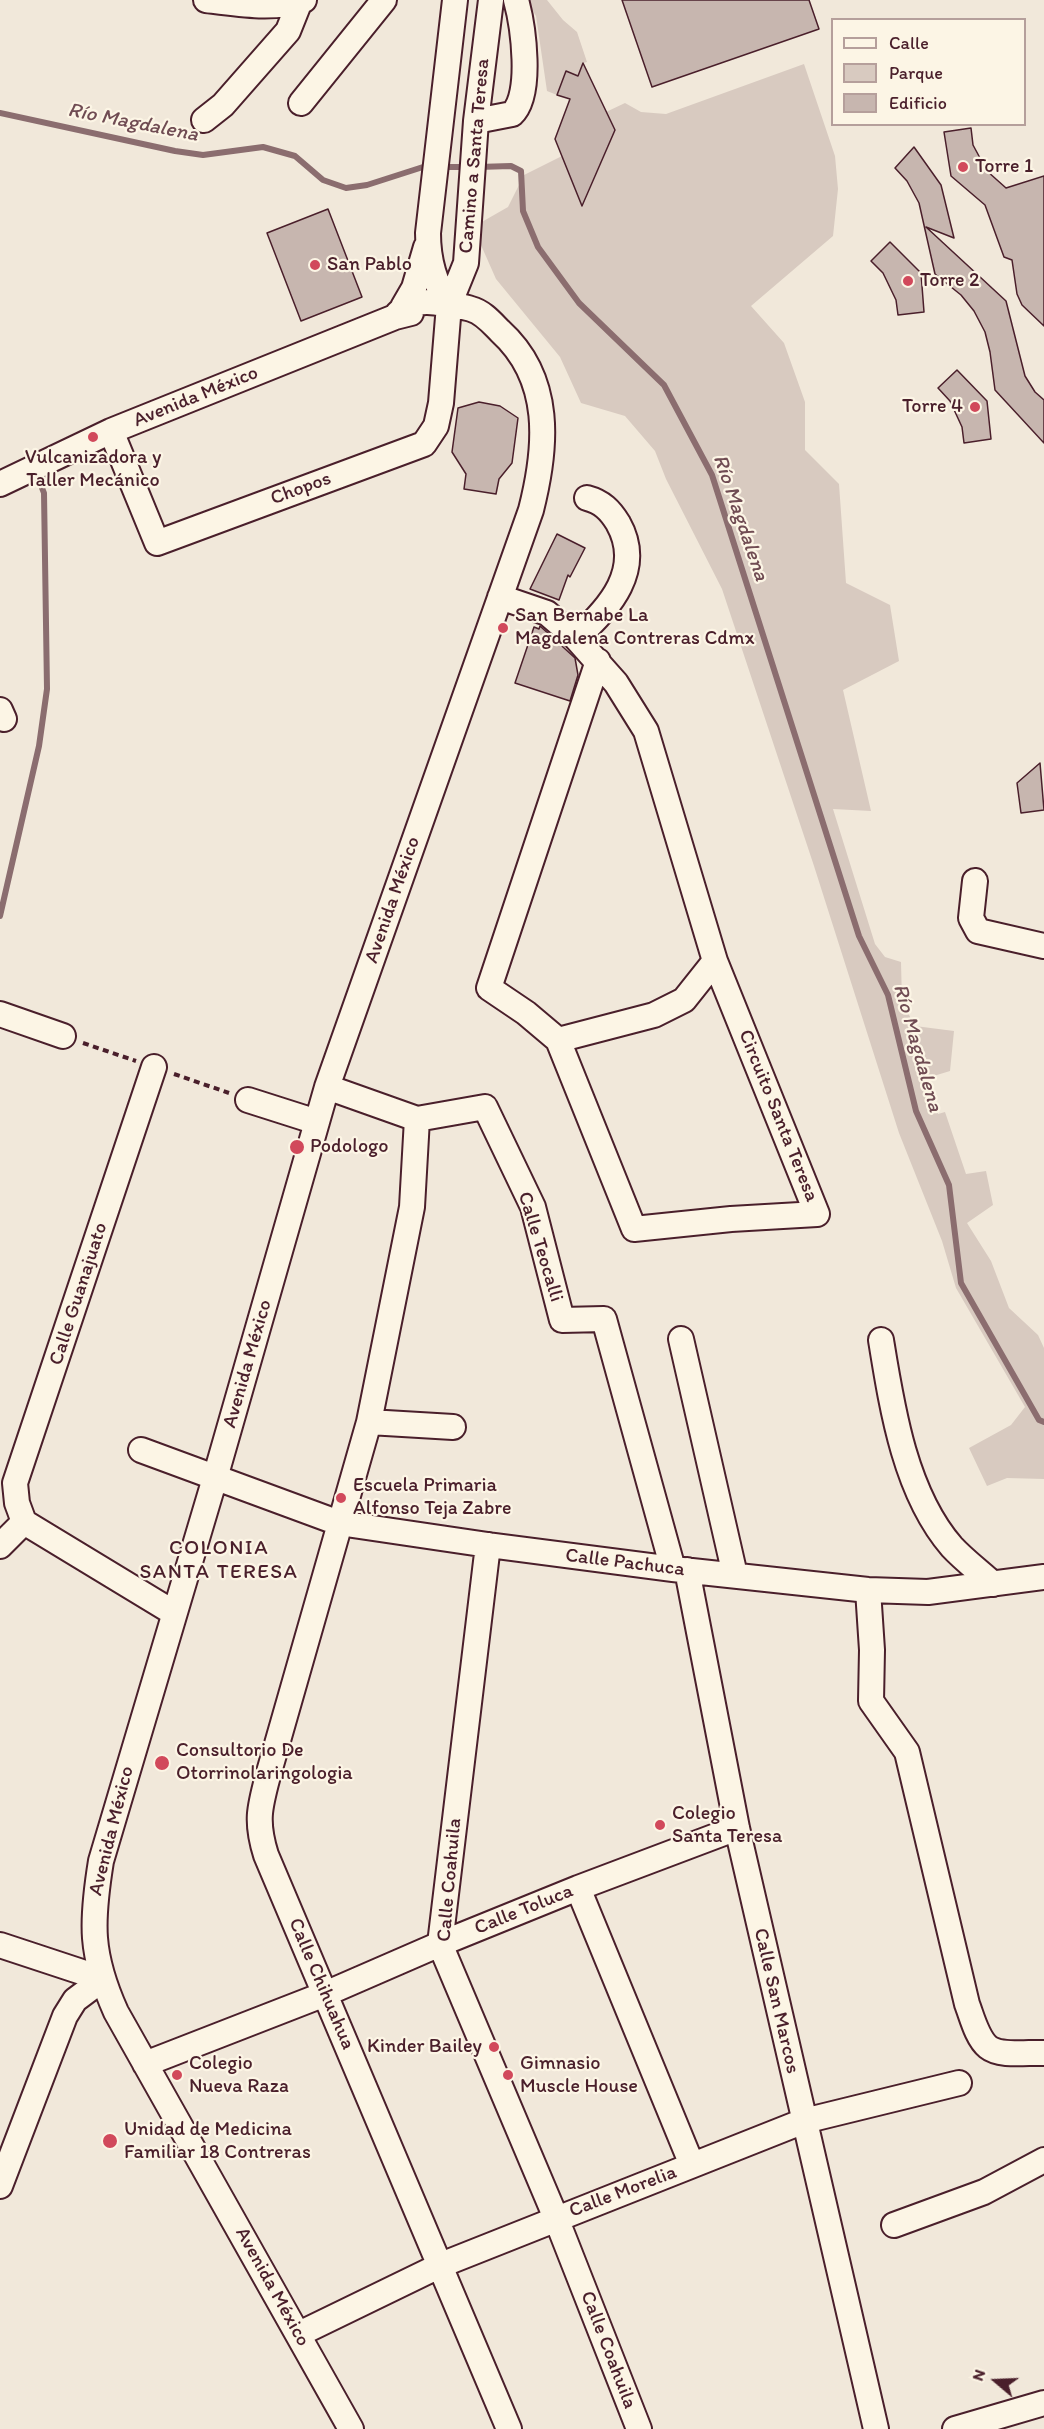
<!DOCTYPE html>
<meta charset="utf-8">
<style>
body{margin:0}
#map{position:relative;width:1044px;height:2429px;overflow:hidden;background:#f1e8da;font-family:Itim,sans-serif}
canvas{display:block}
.legend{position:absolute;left:831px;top:18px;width:195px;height:108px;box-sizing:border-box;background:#fcf5e5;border:2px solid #b59f9b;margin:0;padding:8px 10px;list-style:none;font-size:18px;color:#4a1f2b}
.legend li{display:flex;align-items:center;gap:12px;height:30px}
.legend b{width:30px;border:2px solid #b59f9b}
.north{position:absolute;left:966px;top:2351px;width:60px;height:60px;-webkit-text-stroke:4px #fcf5e5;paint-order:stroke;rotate:289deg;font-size:16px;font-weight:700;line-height:24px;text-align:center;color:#4a1f2b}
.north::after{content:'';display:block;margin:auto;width:21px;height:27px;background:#4a1f2b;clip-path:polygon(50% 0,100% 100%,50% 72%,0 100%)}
</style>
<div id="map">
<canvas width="1044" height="2429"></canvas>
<ul class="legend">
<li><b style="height:8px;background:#fcf5e5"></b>Calle</li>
<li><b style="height:16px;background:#d8cac0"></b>Parque</li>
<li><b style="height:16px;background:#c7b6af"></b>Edificio</li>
</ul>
<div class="north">N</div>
</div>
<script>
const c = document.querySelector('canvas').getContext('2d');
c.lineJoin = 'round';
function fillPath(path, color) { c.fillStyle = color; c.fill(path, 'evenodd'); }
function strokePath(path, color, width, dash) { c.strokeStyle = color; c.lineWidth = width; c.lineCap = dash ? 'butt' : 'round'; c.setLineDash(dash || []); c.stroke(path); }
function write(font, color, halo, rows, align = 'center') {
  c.font = font + ' Itim,sans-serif'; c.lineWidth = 4.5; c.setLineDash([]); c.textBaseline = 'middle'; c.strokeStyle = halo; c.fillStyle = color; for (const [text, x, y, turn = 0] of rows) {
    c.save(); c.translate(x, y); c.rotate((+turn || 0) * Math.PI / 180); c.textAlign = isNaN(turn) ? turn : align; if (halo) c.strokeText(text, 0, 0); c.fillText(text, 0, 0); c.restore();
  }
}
fillPath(new Path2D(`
 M 526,0 L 547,0 L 563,20 L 577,32 L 587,62 L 583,63 L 578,76 L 566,71 L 557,95 L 547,91 L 536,16 Z
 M 804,64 L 835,156 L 838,189 L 833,236 L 751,306 L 784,343 L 805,402 L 805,450 L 839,484 L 846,583 L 890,605 L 899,661 L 843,690 L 871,811 L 833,809 L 875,944 L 885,957 L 901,962 L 902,1002 L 915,1026 L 954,1031 L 950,1071 L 927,1078 L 938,1114 L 945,1112 L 966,1174 L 986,1171 L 993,1205 L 967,1223 L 991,1261 L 1009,1308 L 1038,1335 L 1044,1348 L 1044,1479 L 1007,1478 L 987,1486 L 969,1448 L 1011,1425 L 1025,1407 L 956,1288 L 942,1241 L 899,1133 L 814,866 L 722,589 L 666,479 L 655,451 L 625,416 L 581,403 L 560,357 L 496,279 L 473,227 L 508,207 L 524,175 L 562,156 L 583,206 L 615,130 L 606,112 L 625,103 L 641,112 L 666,114 Z`), '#d8cac0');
strokePath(new Path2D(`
 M 0,113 L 175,151 L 203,155 L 263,147 L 295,156 L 323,180 L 346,188 L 367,185 L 423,167 L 432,167
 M 442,167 L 468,167
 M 478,167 L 511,166 L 521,171 L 523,211 L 538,247 L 579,303 L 664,385 L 712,475 L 859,936 L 888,995 L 916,1111 L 949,1185 L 961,1283 L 1039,1420 L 1044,1422
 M 0,916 L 39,746 L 47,689 L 44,493 L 42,488`), '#8b6d6f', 6);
const building = new Path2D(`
 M 622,0 L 809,0 L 819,29 L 652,87 Z
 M 583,63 L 615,130 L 582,206 L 555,139 L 570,99 L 557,95 L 566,71 L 578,76 Z
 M 971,128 L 973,145 L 987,171 L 1006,188 L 1044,176 L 1044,326 L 1022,305 L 1017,294 L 1012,260 L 1004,257 L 985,205 L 951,176 L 944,132 Z
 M 914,147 L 941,185 L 954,238 L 926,227 L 1006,301 L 1025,376 L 1035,392 L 1044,400 L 1044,443 L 995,390 L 990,352 L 985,332 L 974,311 L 961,295 L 935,274 L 919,203 L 907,181 L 895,168 Z
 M 328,209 L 362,297 L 301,321 L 267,233 Z
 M 890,242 L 921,273 L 924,312 L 898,315 L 896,300 L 883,273 L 871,261 Z
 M 957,370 L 987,401 L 991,439 L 964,443 L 962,427 L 950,401 L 938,388 Z
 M 479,402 L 500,406 L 518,418 L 512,463 L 499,479 L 496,494 L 464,489 L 466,474 L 452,452 L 458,408 Z
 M 557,534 L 585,548 L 570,577 L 568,575 L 559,600 L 530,589 Z
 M 540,626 L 575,658 L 578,675 L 570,701 L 515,683 L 534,627 L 539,629 Z
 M 1040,763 L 1044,810 L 1021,813 L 1017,783 Z`);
fillPath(building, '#c7b6af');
strokePath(building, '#4a1f2b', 1.5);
const minor = new Path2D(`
 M 206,0 C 237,4 274,10 304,0
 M 301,103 L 384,0
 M 204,120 L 223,105 L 288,31 L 300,1
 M 476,121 L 512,114 C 533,95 523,25 516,0
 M 449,305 C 434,283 428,259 428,233 L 455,0
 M 403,307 L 414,288 L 426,247
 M 111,431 L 157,543 L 424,444 L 436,426 L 441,403 L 449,305 L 466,263 L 476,121 L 491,0
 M 0,484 L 111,431 L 395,317 L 411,313
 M 500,597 L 547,613 L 576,638 L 616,683 L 646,731 L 715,961 L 817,1214 L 731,1219 L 634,1229 L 558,1040 L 526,1013 L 489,988 L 598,661
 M 576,638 C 610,608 644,569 618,523 C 610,510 602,502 587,498
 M 0,710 L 4,719
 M 975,881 L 971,918 L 978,931 L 1044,946
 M 0,1014 L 63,1036
 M 558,1040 L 654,1015 L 684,1000 L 715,961
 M 327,1087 L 417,1119
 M 248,1100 L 317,1122
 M 417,1119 L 412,1207 L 369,1422 L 269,1772 C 260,1806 255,1820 266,1855 L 509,2429
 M 417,1119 L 485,1107 L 533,1207 L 562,1320 L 604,1319 L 673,1569
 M 681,1339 L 735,1575
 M 881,1340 C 892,1408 905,1493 952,1547 C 964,1560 980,1572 993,1584
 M 369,1422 L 453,1427
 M 141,1450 L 339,1523 L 488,1545 L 673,1569 L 868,1590 L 928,1592 L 1044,1577
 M 24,1522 L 17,1503 L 15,1483 L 154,1067
 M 24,1522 L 174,1613
 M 488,1545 L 440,1944 L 556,2218 L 639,2429
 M 0,1546 L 24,1522
 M 687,1570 L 737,1828 L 876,2429
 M 868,1590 L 872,1650 L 871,1701 L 907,1752 L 967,2004 C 972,2017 977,2038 988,2047 C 1000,2057 1029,2052 1044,2053
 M 578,1888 L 692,2165
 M 0,1945 L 103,1979
 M 145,2064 L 325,1994 L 440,1944 L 578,1888 L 737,1828
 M 0,2186 L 65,2016 L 75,2000 L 103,1979
 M 894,2225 L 984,2192 L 1044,2160
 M 299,2334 L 441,2265 L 804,2121 L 959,2083
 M 351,2429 L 116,2012 C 90,1954 91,1923 101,1861 L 215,1478 L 327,1087 L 531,510 C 547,447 553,379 500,331 C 492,323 483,312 471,309 C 463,306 453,306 444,304 C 425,300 407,301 395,317
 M 955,2429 L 1044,2403`);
strokePath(minor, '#4a1f2b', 28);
strokePath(new Path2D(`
 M 83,1043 L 136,1061
 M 174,1074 L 229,1093`), '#4a1f2b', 4, [6, 4.5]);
strokePath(minor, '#fcf5e5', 24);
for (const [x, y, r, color] of [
 [963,167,6,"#d1495b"],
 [315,265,6,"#d1495b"],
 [908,281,6,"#d1495b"],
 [975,407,6,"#d1495b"],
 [93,437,6,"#d1495b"],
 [503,628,6,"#d1495b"],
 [297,1147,8,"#d1495b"],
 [341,1498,6,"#d1495b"],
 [162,1763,8,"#d1495b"],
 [660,1825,6,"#d1495b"],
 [494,2047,6,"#d1495b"],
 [177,2075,6,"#d1495b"],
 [508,2075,6,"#d1495b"],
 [110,2141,8,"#d1495b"]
]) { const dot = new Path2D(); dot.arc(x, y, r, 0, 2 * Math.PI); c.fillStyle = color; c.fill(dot); strokePath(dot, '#fcf5e5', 2); }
write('20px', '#4a1f2b', '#fcf5e5', [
 ["Camino a Santa Teresa",475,156,-85],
 ["Avenida México",196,397,-22],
 ["Chopos",301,489,-20],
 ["Avenida México",393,900,-71],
 ["Circuito Santa Teresa",778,1116,68],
 ["Calle Teocalli",540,1247,73],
 ["Calle Guanajuato",79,1294,-72],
 ["Avenida México",248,1364,-74],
 ["Calle Pachuca",625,1563,7],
 ["Avenida México",112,1831,-76],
 ["Calle Coahuila",450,1880,-85],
 ["Calle Toluca",524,1910,-22],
 ["Calle Chihuahua",321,1984,67],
 ["Calle San Marcos",776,2001,77],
 ["Calle Morelia",623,2192,-21],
 ["Avenida México",272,2287,61],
 ["Calle Coahuila",608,2350,69]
]);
write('20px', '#4a1f2b', '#fcf5e5', [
 ["Torre 1",975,167],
 ["San Pablo",327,265],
 ["Torre 2",920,281],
 ["Torre 4",963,407,"right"],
 ["Vulcanizadora y",93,458,"center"],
 ["Taller Mecánico",93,481,"center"],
 ["San Bernabe La",515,616],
 ["Magdalena Contreras Cdmx",515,639],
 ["Podologo",310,1147],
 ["Escuela Primaria",353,1486],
 ["Alfonso Teja Zabre",353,1509],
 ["Consultorio De",176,1751],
 ["Otorrinolaringologia",176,1774],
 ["Colegio",672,1814],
 ["Santa Teresa",672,1837],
 ["Kinder Bailey",482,2047,"right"],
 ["Colegio",189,2064],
 ["Nueva Raza",189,2087],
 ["Gimnasio",520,2064],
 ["Muscle House",520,2087],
 ["Unidad de Medicina",124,2130],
 ["Familiar 18 Contreras",124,2153]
], 'left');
write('italic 21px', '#704c53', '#fcf5e5', [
 ["Río Magdalena",133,123,11],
 ["Río Magdalena",740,518,71],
 ["Río Magdalena",917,1048,74]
]);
c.letterSpacing = '1.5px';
write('21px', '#4a1f2b', '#fcf5e5', [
 ["COLONIA",219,1549],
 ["SANTA TERESA",219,1573]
]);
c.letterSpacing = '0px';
</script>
